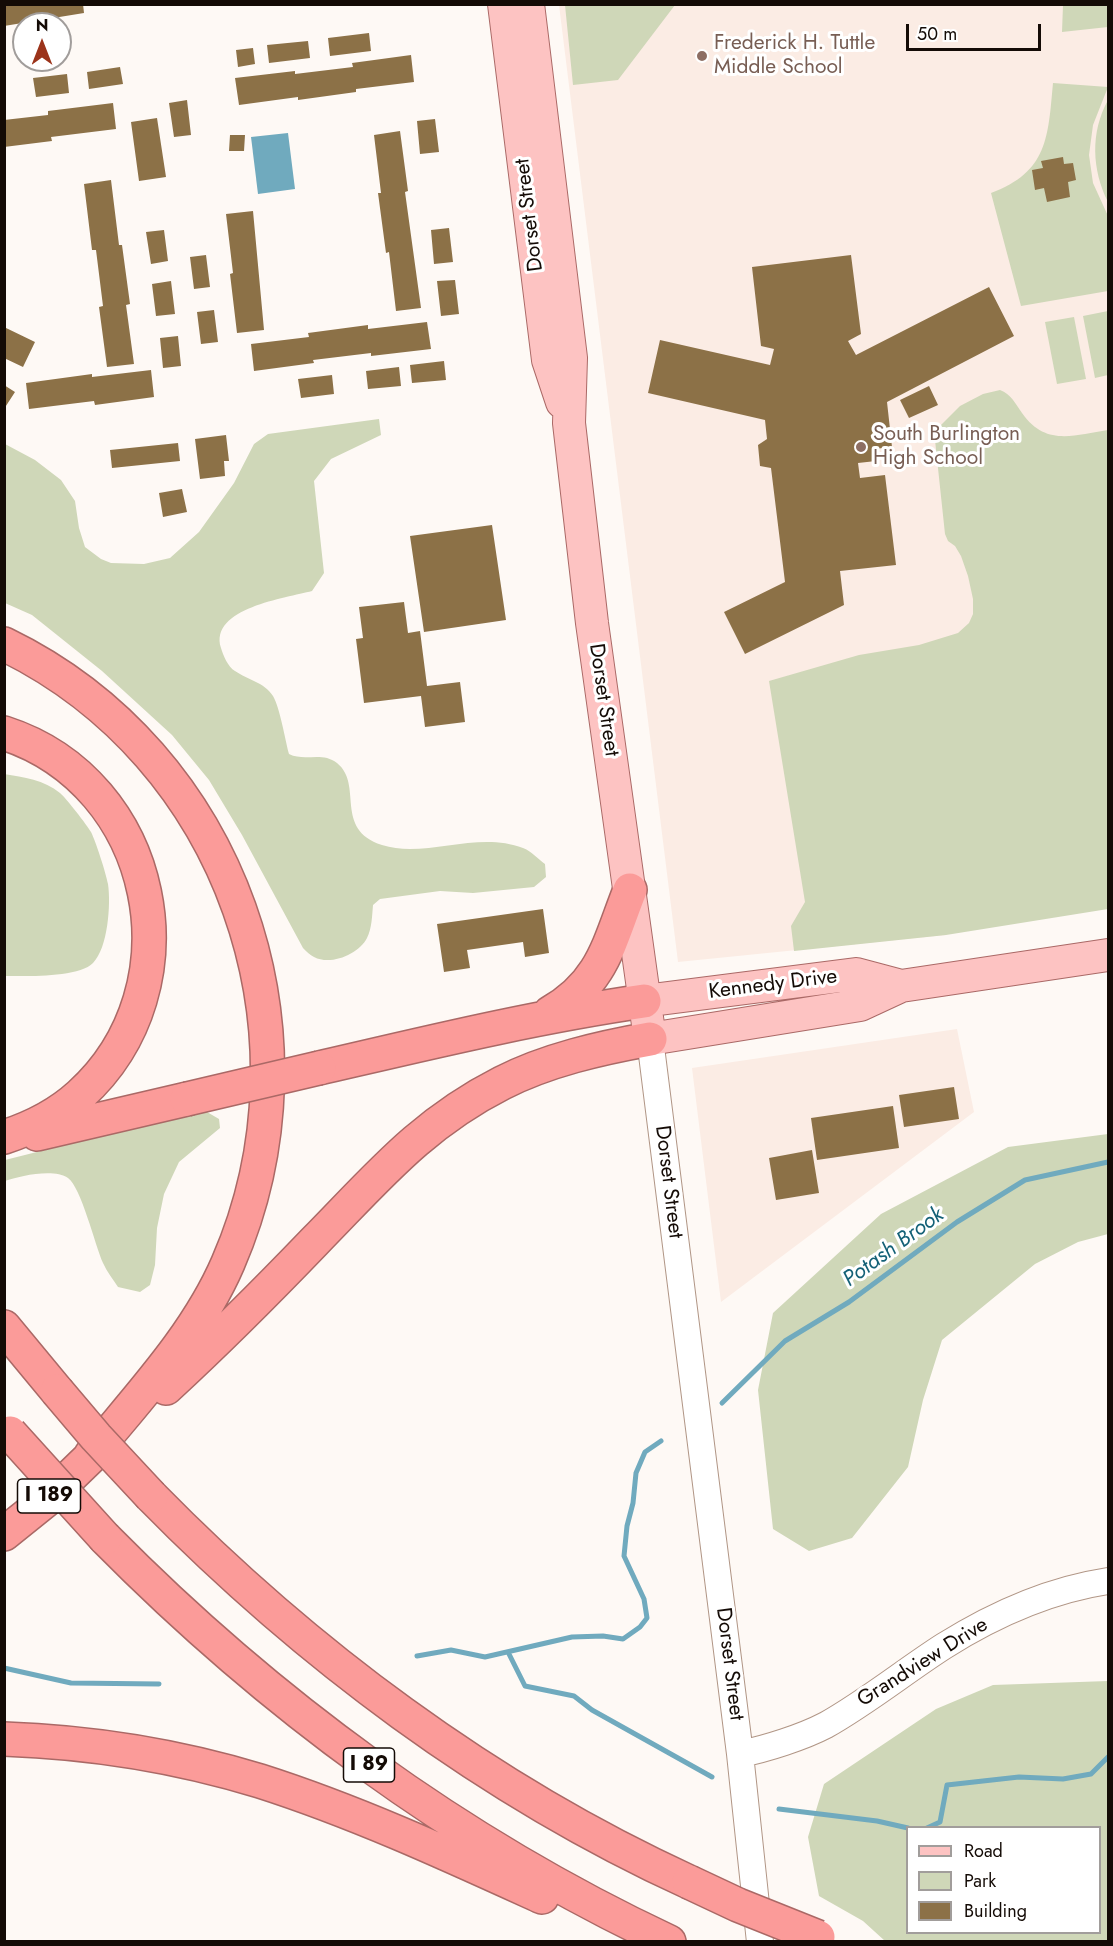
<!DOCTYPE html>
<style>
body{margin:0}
#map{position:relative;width:1113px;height:1946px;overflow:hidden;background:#fef9f5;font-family:Jost,sans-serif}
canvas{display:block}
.frame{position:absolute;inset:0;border:6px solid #140b06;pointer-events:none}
.legend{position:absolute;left:906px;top:1826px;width:195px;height:108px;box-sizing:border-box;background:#fff;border:2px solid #a19d9b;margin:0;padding:8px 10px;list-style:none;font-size:18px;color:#140b06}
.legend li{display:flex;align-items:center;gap:12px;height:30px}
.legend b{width:30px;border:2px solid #a19d9b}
.north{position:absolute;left:12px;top:12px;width:60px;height:60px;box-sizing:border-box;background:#fff;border:2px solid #a19d9b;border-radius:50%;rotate:0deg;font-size:16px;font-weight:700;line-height:24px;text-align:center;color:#140b06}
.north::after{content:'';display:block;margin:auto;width:21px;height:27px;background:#9b331a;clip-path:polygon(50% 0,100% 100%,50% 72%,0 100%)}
.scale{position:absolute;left:906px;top:24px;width:135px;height:27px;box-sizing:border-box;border:3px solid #140b06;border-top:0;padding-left:8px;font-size:18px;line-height:21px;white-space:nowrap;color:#140b06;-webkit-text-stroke:4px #fff;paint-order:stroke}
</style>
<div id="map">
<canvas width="1113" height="1946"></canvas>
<div class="frame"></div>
<ul class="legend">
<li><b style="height:8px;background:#fdc3c2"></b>Road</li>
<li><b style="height:16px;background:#cfd7b8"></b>Park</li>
<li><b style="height:16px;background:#8c7147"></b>Building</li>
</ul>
<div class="north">N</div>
<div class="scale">50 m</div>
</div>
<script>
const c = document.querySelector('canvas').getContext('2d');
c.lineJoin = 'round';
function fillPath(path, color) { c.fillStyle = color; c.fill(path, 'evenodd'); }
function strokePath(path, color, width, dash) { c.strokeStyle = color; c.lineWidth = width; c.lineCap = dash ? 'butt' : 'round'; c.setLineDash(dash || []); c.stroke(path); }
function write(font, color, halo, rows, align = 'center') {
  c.font = font + ' Jost,sans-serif'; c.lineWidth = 6; c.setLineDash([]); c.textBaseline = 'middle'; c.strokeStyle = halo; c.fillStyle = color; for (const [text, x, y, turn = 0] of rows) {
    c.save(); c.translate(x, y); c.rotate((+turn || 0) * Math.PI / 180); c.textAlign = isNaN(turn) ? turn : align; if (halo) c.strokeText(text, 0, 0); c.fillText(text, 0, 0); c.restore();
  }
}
fillPath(new Path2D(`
 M 559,5 L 1108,5 L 1108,804 L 946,935 L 678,962 Z
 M 957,1029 L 974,1112 L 721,1302 L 692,1068 Z`), '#fbece4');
fillPath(new Path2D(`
 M 565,5 L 565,4 L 675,5 L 618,80 L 573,85 Z
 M 1063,5 L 1108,5 L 1108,27 L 1062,32 Z
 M 1053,83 L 1108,87 L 1093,125 L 1089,155 L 1093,183 L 1108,216 L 1108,291 L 1021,306 L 991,193 C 1048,172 1048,137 1053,83 Z
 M 1108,100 L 1108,202 C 1092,170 1090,133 1108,100 Z
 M 1108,311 L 1108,375 L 1095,378 L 1083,316 Z
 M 1074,317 L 1086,379 L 1057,384 L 1045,322 Z
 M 1000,390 C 1011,394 1015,403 1022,413 C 1046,447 1074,435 1108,430 L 1108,909 L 946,935 L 794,951 L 791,926 L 805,902 L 769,681 L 859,655 L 919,645 L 958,633 L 969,623 L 973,614 L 973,599 L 968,576 L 961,556 L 955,546 L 948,541 L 945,534 L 935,440 L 941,425 L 960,406 L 983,394 Z
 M 379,419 L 381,435 L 331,459 L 314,481 L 324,573 L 312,591 C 286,598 209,608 221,648 C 223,655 228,667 235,671 C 248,680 264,682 273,696 C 280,708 285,739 289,754 C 305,762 322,751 337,763 C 364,785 333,829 382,845 C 425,859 477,830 523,848 C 531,851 538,859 545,864 L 546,877 L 534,887 L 473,893 L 440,891 L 380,899 L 373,905 C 372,916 372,928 367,938 C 359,954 331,966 314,957 C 310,955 306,951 303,948 L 242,835 L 209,780 L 172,735 L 102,671 L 32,615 L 5,603 L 5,444 L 35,460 L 61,480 L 75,501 L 79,528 L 85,547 L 101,559 L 111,563 L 144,564 L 170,558 L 199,532 L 234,483 L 254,444 L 268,434 Z
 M 4,774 C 24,777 44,780 60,793 C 66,798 87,825 91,832 C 96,842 106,873 108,884 C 111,904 108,948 93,963 C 79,978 24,976 5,976 Z
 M 207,1112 L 219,1119 L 220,1128 L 179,1162 L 164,1194 L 157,1228 L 155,1265 L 150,1285 L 140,1292 L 118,1287 C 113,1279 107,1272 103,1263 C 95,1245 81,1187 68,1178 C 54,1168 19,1176 5,1181 L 5,1160 L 160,1121 L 191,1113 Z
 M 1108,1134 L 1108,1234 L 1078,1242 L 1035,1264 L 942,1340 L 923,1400 L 908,1467 L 852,1538 L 809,1551 L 773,1529 L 758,1390 L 773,1313 L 881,1214 L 1008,1147 Z
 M 1108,1681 L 1108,1941 L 885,1941 L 863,1921 L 819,1896 L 808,1837 L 824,1784 L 936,1709 L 993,1685 ZM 908,1828 L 1100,1828 L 1100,1932 L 908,1932 Z`), '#cfd7b8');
fillPath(new Path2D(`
 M 288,133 L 295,189 L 258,194 L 251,137 Z`), '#70aabe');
strokePath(new Path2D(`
 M 722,1403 L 785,1341 L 849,1302 L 957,1222 L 1025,1180 L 1108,1162
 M 508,1652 L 525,1686 L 574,1696 L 592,1710 L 712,1777
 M 417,1656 L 451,1650 L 485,1657 L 572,1637 L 603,1636 L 623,1639 L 640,1627 L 647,1618 L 644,1599 L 624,1556 L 627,1526 L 633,1503 L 636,1473 L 645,1452 L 661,1441
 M 4,1668 L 71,1683 L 159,1684
 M 779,1809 L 877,1821 L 908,1828
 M 927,1828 L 940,1822 L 947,1785 L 1019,1777 L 1063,1779 L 1091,1774 L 1108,1757`), '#70aabe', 5);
fillPath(new Path2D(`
 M 4,4 L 83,4 L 84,13 L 4,26 Z
 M 369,33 L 371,51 L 330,56 L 328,38 Z
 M 308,41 L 310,58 L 269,63 L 267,45 Z
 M 253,48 L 255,64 L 238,67 L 236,50 Z
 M 411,55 L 414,82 L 356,89 L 356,92 L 298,100 L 298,97 L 239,105 L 235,78 L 295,71 L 295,74 L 353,67 L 352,63 Z
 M 120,67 L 123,84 L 89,89 L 87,72 Z
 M 67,74 L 69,93 L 36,97 L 33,78 Z
 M 187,100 L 191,135 L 174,137 L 169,103 Z
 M 113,103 L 116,129 L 51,137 L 52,141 L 4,147 L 4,120 L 48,115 L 48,111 Z
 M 157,118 L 166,177 L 139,181 L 131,122 Z
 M 435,119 L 439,152 L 420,154 L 417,121 Z
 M 400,131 L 408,191 L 405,192 L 421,308 L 396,311 L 389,252 L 386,253 L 378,193 L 381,193 L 374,135 Z
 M 230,135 L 245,135 L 244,151 L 229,151 Z
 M 1063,157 L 1064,164 L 1073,163 L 1076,180 L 1068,182 L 1070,197 L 1047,202 L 1044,188 L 1035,190 L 1032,170 L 1043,168 L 1041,161 Z
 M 111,180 L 119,245 L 122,245 L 130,304 L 126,305 L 134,364 L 107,367 L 99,307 L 103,306 L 96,250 L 92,250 L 84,184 Z
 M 253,211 L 264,330 L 237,333 L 230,274 L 233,273 L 226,214 Z
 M 449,228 L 453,262 L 434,264 L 431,230 Z
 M 164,230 L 168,261 L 151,264 L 146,232 Z
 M 206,255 L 210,287 L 194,289 L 190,257 Z
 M 851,255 L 861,334 L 848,341 L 856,355 L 989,287 L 1014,336 L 887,402 L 892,447 L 874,449 L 876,461 L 858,463 L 860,478 L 885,475 L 896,565 L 840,571 L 844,605 L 745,654 L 724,612 L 785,582 L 771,468 L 760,466 L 758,445 L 767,439 L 765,420 L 648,393 L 660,340 L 770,365 L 774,349 L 761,346 L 752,267 Z
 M 455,280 L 459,314 L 441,316 L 437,281 Z
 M 171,281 L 175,314 L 156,316 L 152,284 Z
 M 214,310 L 218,342 L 201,344 L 197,312 Z
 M 427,322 L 431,349 L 371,356 L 371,353 L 313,360 L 314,363 L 254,371 L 251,344 L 309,337 L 308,333 L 368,325 L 368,329 Z
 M 4,327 L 35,342 L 23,367 L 4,358 Z
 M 178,336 L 181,366 L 163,368 L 160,338 Z
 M 444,361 L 446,380 L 412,383 L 410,365 Z
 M 399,367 L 401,386 L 368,389 L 366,371 Z
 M 151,370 L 154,397 L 95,405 L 94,401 L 29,409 L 26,383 L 92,374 L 92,377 Z
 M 332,375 L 334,394 L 301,398 L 298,379 Z
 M 4,385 L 15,392 L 4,409 Z
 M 929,386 L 938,405 L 909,418 L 900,400 Z
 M 226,435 L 229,461 L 224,461 L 225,476 L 200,479 L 195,439 Z
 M 178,443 L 180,461 L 112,468 L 110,450 Z
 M 182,489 L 187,512 L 163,517 L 159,493 Z
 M 492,525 L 506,620 L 424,632 L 410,536 Z
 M 404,602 L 408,633 L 420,631 L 427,686 L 460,682 L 465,722 L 425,727 L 421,696 L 364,703 L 356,639 L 363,638 L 359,607 Z
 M 543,909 L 549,953 L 525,957 L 523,942 L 467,950 L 470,968 L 444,972 L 437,924 Z
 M 954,1087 L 959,1119 L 904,1127 L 899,1095 Z
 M 893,1106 L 899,1148 L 817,1160 L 811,1118 Z
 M 812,1150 L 819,1193 L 776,1200 L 769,1158 Z`), '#8c7147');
const minor = new Path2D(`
 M 650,1039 L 740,1754 L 760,1942
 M 740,1754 C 766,1749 803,1737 826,1725 C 867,1702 905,1671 944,1646 C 995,1614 1049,1590 1108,1581`);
const major = new Path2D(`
 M 504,4 L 548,360 L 562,402
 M 528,4 L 571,358 L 569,423 L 592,623 L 650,1039 L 860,1005 L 901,986 L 1108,955
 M 644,1001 L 856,974 L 901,986`);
const highway = new Path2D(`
 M 4,644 C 233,755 328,1033 228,1263 C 197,1335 140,1395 91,1455
 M 4,733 C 158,783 199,987 80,1095 C 58,1115 32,1128 4,1137
 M 550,1013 C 603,983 609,943 630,890
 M 319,1068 C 427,1043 534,1017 644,1001
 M 37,1134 L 187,1099
 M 4,1327 L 57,1391
 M 166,1388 C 217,1341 267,1291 315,1241 C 377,1178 421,1124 502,1083 C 547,1060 600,1048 650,1039
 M 151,1496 C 305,1653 488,1790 689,1882
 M 4,1534 L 45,1501 L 107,1441
 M 105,1538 C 268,1703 458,1843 669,1942
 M 4,1739 C 90,1742 178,1756 260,1781 C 357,1812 450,1855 542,1897`);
strokePath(minor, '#b19686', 28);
strokePath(major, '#aa6966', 34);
strokePath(highway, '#aa6966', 36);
strokePath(minor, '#fff', 26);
strokePath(major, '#fdc3c2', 32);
strokePath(highway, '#fb9b99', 33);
const highwayBridge = new Path2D(`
 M 187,1099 L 319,1068
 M 57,1391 L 96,1437 L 151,1496
 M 10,1433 L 105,1538
 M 689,1882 L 738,1905 L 818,1937`);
strokePath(highwayBridge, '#aa6966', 36, []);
strokePath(highwayBridge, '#fb9b99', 33);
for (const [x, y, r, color] of [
 [702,56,6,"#8d6e63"],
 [861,447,6,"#8d6e63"]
]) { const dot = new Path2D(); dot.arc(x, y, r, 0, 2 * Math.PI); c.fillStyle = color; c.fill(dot); strokePath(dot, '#fff', 2); }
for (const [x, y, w] of [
 [49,1496,63],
 [369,1765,51]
]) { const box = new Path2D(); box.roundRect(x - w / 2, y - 17, w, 34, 4.5); c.fillStyle = '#fff'; c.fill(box); strokePath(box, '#140b06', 1.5); }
write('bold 20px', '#140b06', null, [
 ["I 189",49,1496],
 ["I 89",369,1765]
]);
write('21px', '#785e54', '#fff', [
 ["Frederick H. Tuttle",714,44],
 ["Middle School",714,68],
 ["South Burlington",873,435],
 ["High School",873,459]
], 'left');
write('21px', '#140b06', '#fff', [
 ["Dorset Street",530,215,-97],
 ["Dorset Street",603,700,82],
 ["Kennedy Drive",773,985,-7],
 ["Dorset Street",668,1182,83],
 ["Grandview Drive",923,1663,-32],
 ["Dorset Street",729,1664,83]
]);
write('italic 22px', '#146177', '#fff', [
 ["Potash Brook",894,1248,-36]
]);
</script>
